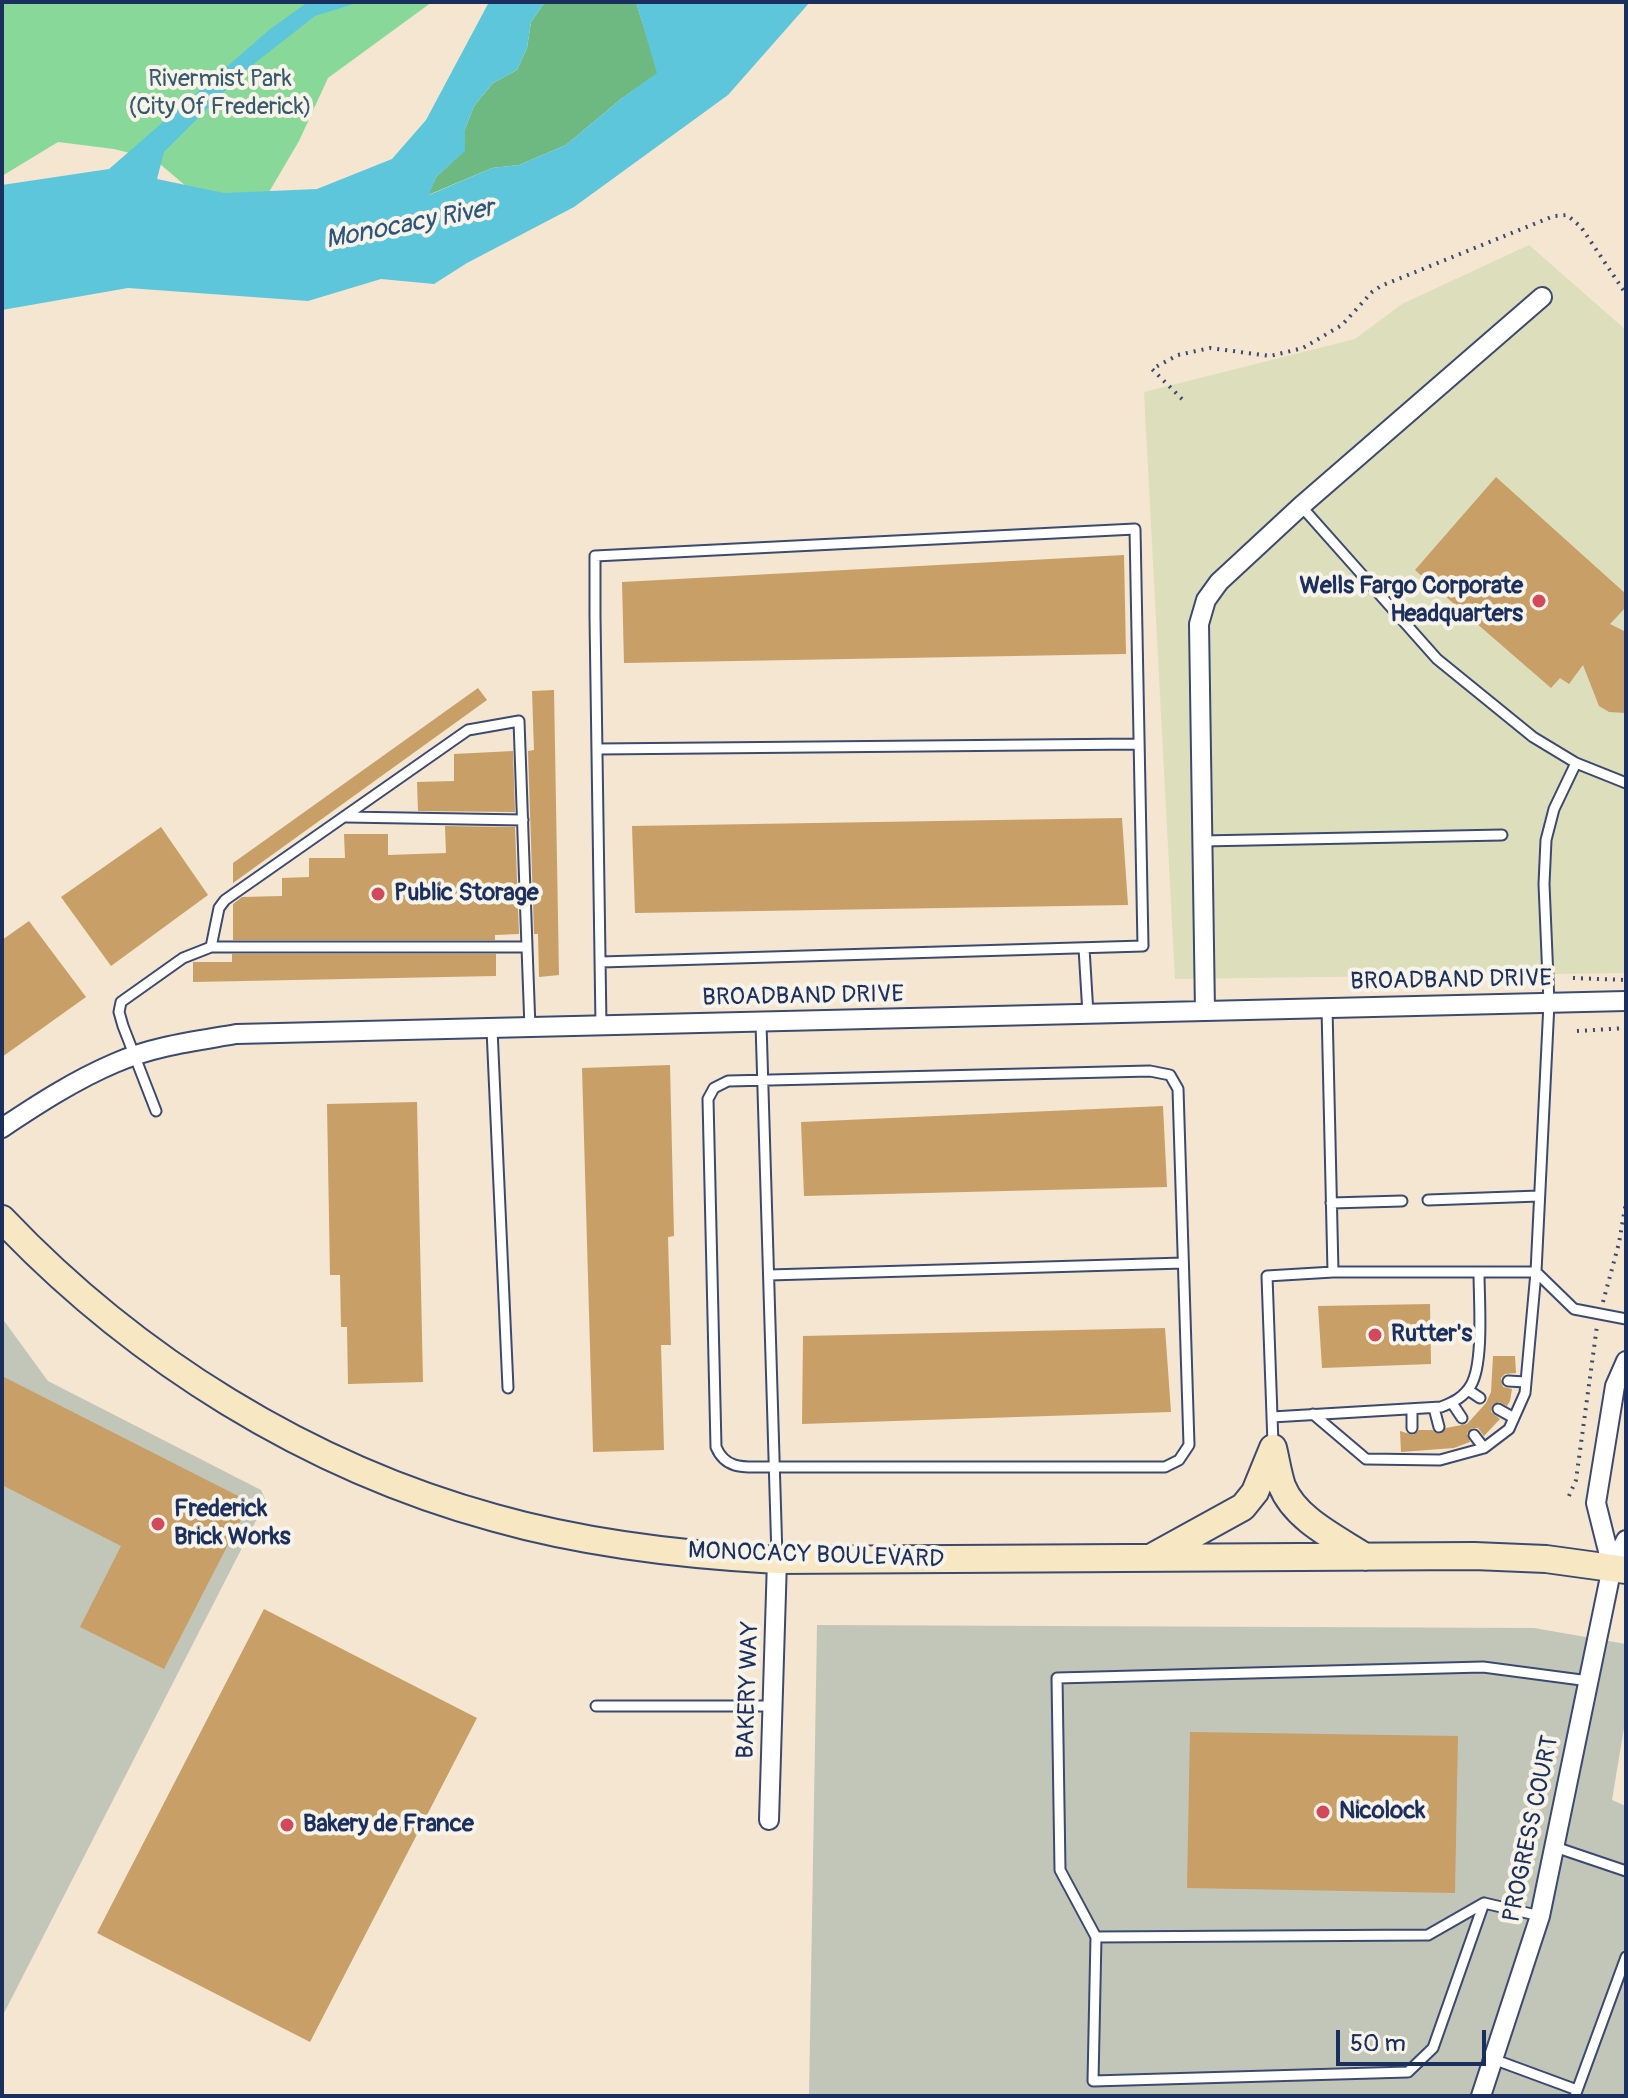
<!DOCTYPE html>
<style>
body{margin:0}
#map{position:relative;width:1628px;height:2098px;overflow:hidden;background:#f4e6d1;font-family:Pangolin,sans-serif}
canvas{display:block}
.frame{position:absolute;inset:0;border:4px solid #1b2f5e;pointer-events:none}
.scale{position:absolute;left:1336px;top:2030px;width:150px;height:36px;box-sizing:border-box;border:4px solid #1b2f5e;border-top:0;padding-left:10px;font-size:24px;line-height:28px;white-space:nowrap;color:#1b2f5e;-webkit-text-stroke:6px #f7f3e8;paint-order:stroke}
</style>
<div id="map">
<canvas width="1628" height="2098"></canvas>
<div class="frame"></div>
<div class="scale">50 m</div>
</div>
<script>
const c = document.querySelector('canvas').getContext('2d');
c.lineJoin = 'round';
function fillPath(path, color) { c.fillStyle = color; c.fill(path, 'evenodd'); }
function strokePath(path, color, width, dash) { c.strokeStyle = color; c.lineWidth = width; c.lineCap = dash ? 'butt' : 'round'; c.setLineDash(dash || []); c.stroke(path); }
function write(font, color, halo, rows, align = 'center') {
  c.font = font + ' Pangolin,sans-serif'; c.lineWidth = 8; c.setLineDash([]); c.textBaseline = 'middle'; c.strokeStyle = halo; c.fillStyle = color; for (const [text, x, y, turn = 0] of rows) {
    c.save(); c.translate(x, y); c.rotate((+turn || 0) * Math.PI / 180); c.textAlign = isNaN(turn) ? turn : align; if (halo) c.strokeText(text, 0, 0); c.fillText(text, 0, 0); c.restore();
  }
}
fillPath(new Path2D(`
 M 1529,245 L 1626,330 L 1626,973 L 1175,979 L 1144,392 L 1355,339 L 1402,304 Z`), '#dddebc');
fillPath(new Path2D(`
 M 2,1318 L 48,1381 L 261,1490 L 266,1501 L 2,2017 Z
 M 817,1625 L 1534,1628 L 1626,1644 L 1626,1716 L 1612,1800 L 1626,1806 L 1626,2096 L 809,2096 Z`), '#c2c6b9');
fillPath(new Path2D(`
 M 2,2 L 432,2 L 328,78 L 299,141 L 262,204 L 200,198 L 154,159 L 114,149 L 58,142 L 2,176 Z`), '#88d999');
fillPath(new Path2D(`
 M 545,2 L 636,2 L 658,73 L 621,99 L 566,145 L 519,165 L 492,168 L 428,195 L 436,177 L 464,151 L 465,129 L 474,106 L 493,83 L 517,70 L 527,48 L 531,22 Z`), '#6eb981');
fillPath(new Path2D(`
 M 308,2 L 360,2 L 315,16 L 246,70 L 164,152 L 157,179 L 224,193 L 317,189 L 392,159 L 426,120 L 489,2 L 545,2 L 531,22 L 527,48 L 517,70 L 493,83 L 474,106 L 465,129 L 465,151 L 436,177 L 429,195 L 492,168 L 519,165 L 566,145 L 621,99 L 657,73 L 636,2 L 810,2 L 728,95 L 574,207 L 467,263 L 434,284 L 381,279 L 308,301 L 128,288 L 2,310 L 2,185 L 109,169 L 269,30 Z`), '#5ec6da');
fillPath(new Path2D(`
 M 1496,477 L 1626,594 L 1626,607 L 1610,624 L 1626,632 L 1626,713 L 1609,712 L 1599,706 L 1583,665 L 1569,684 L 1560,678 L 1551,688 L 1415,570 Z
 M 1124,555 L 1126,654 L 624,663 L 622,582 Z
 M 478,688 L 487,700 L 233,883 L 233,863 Z
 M 554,690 L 559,975 L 539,977 L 538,934 L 534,934 L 528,751 L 534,750 L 532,691 Z
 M 513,751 L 515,812 L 418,811 L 417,782 L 454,781 L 454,754 Z
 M 1122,818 L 1128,905 L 635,913 L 632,826 Z
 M 445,826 L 515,827 L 519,934 L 495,935 L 495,940 L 233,940 L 233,904 L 242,897 L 282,896 L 282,878 L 309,877 L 309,858 L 345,858 L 344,834 L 388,834 L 388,855 L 446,853 Z
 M 161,827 L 208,895 L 111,966 L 61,897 Z
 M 29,921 L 86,997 L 2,1057 L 2,940 Z
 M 232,954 L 496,954 L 496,976 L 193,982 L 193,962 L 232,962 Z
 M 670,1065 L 674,1236 L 668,1237 L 671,1345 L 661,1345 L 664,1450 L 593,1452 L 582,1068 Z
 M 417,1102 L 423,1382 L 348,1384 L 347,1327 L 341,1327 L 340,1275 L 330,1275 L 327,1104 Z
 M 1163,1106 L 1167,1187 L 804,1196 L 801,1122 Z
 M 1430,1304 L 1431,1364 L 1322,1368 L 1318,1306 Z
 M 1165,1328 L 1171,1412 L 802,1424 L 803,1336 Z
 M 1493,1356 L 1515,1356 L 1516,1373 L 1505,1374 L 1501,1378 L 1503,1387 L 1512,1389 L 1510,1401 L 1507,1406 L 1499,1402 L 1492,1405 L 1491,1412 L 1500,1419 L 1484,1436 L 1478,1428 L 1472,1428 L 1467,1433 L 1470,1442 L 1454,1448 L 1401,1452 L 1400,1431 L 1413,1435 L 1419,1430 L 1432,1430 L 1440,1434 L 1446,1428 L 1467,1424 L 1486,1403 L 1491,1392 Z
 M 2,1376 L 250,1502 L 164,1669 L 80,1627 L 121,1546 L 2,1485 Z
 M 264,1609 L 477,1718 L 310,2042 L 97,1933 Z
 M 1190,1732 L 1458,1736 L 1455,1893 L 1187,1888 Z`), '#c89f66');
const service = new Path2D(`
 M 1301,506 L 1437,659 L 1533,737 L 1576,763 L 1626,783
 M 598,749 L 1139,744
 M 346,817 L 523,820
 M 1202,841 L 1502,835
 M 211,947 L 219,908 L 225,900 L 468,730 L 519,721 L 527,947
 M 1084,948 L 1088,1014
 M 601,962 L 1143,946 L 1135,529 L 595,556 L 595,617 L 601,1025
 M 1327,1008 L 1333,1272
 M 761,1023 L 777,1557
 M 492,1029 L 508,1388
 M 1150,1071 L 1170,1075 L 1178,1089 L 1189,1445 L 1179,1460 L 1165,1467 L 775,1467 C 750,1466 727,1473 716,1447 L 708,1099 L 714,1088 L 728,1081 Z
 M 156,1111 L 123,1026 L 119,1012 L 121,1002 L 183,958 L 211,947 L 527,947 L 530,1028
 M 1428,1200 L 1539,1196
 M 1331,1203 L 1402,1201
 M 1536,1272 L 1574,1309 L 1626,1319
 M 769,1275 L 1183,1263
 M 1508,1381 L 1526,1382
 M 1468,1390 L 1480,1398
 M 1452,1403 L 1462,1418
 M 1434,1408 L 1439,1427
 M 1412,1409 L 1412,1428
 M 1498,1409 L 1514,1418
 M 1313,1414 L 1366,1459 L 1440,1460 L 1484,1448 L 1509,1429 L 1525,1393 L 1536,1272
 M 1272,1417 L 1441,1407 C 1454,1402 1464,1397 1471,1385 C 1484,1363 1479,1300 1479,1272
 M 1474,1435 L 1484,1448
 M 1273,1444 L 1267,1276 L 1333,1272 L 1536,1272 L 1549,1003 L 1544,884 L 1546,840 L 1554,809 L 1576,763
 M 596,1706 L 772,1706
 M 1555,1847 L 1626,1871
 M 1540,1916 L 1484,1903 L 1428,1935 L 1096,1937 L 1060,1870 L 1057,1678 L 1483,1667 L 1589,1681
 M 1096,1937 L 1093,2081 L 1408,2072 L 1433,2048 L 1484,1903
 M 1493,2059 L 1577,2090
 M 1575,2096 L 1626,1957`);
const minor = new Path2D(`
 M 1205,1011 L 1199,624 L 1206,600 L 1219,582 L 1301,506 L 1542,297
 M 2,1128 C 38,1104 75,1080 115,1063 C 153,1046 196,1041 236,1034 L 1626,1001
 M 1612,1567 L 1596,1503 L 1615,1386 L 1626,1361
 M 769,1820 L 777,1560
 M 1481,2096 L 1540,1916 L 1612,1567 L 1626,1540`);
const secondary = new Path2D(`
 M 2,1219 C 135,1359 308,1467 495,1518 C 587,1544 682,1555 777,1560 L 1474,1556 L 1546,1559 L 1626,1570
 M 1273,1448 C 1276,1460 1278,1474 1282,1486 C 1295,1519 1336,1538 1365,1557
 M 1154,1556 L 1243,1507 L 1255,1492 L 1273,1448`);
strokePath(service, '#3c4a6f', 13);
strokePath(minor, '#3c4a6f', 22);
strokePath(secondary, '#3c4a6f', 30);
strokePath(new Path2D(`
 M 1182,399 L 1152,369 L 1178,355 L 1210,348 L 1270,356 L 1303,348 L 1342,325 L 1372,292 L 1381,286 L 1554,216 L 1567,215 L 1581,227 L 1626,294
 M 1573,978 L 1626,980
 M 1577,1031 L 1626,1028
 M 1603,1302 L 1619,1243 L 1626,1202
 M 1569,1496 L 1576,1480 L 1597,1326`), '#3c4a6f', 4, [2, 6]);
strokePath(service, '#fff', 9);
strokePath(minor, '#fff', 18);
strokePath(secondary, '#f8e7c3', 26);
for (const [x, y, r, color] of [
 [1539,601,8,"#d1495b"],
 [378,894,8,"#d1495b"],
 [1375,1335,8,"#d1495b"],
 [158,1524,8,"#d1495b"],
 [1323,1812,8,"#d1495b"],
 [287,1825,8,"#d1495b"]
]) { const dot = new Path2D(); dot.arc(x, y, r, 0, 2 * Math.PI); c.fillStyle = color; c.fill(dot); strokePath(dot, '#f7f3e8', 3); }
write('24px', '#365a6d', '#f7f3e8', [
 ["Rivermist Park",220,80],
 ["(City Of Frederick)",220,108]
]);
write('bold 24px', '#1b2f5e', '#f7f3e8', [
 ["Wells Fargo Corporate",1523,587,"right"],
 ["Headquarters",1523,615,"right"],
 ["Public Storage",394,894],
 ["Rutter's",1391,1335],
 ["Frederick",174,1510],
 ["Brick Works",174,1538],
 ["Nicolock",1339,1812],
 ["Bakery de France",303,1825]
], 'left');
write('24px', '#1b2f5e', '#f7f3e8', [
 ["BROADBAND DRIVE",1451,981,-1],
 ["BROADBAND DRIVE",803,997,-1],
 ["MONOCACY BOULEVARD",816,1556,2],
 ["BAKERY WAY",749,1690,-88],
 ["PROGRESS COURT",1532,1829,-78]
]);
write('italic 26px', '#2c557d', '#f7f3e8', [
 ["Monocacy River",410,225,-11]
]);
</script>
